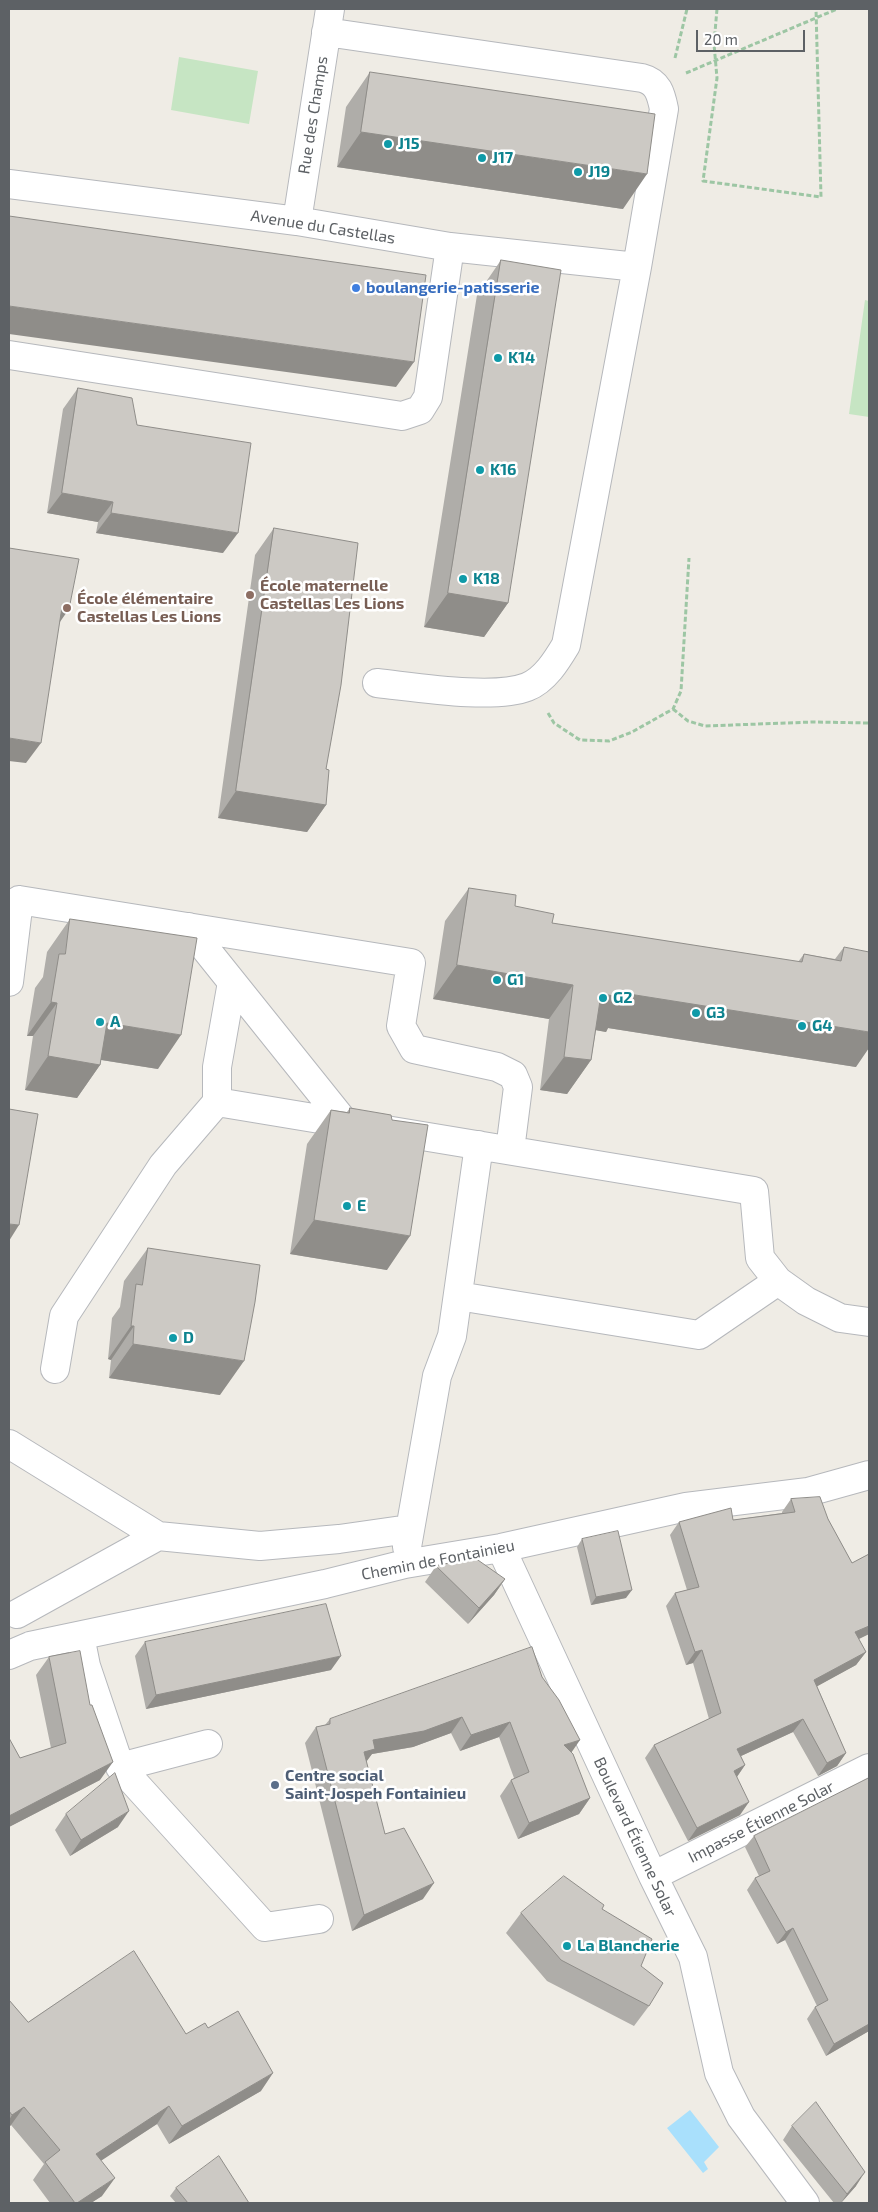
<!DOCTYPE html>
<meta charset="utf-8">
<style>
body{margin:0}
#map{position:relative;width:878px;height:2212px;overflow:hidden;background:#efece5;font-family:"Exo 2",sans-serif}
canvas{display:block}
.frame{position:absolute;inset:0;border:10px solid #5d6165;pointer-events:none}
.scale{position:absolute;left:696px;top:30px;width:109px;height:22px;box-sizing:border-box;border:2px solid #5d6165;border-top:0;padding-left:6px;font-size:15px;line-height:18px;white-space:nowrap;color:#5d6165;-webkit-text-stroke:4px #fff;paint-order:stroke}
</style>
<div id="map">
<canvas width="878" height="2212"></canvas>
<div class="frame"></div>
<div class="scale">20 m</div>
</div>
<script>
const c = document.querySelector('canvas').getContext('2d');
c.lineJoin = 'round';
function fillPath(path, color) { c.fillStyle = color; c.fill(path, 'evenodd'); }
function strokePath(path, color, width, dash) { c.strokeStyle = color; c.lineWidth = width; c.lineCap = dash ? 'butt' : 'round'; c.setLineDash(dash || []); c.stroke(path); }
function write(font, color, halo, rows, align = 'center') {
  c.font = font + ' "Exo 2",sans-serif'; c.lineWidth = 5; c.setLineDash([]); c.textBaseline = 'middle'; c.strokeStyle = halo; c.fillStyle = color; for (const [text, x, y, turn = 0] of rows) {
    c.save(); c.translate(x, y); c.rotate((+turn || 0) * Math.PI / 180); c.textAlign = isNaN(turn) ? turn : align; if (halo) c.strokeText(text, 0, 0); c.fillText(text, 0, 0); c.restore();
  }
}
fillPath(new Path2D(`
 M 179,57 L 258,71 L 249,124 L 171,110 Z
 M 865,300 L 869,301 L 869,417 L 849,414 Z`), '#c6e5c3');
fillPath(new Path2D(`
 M 690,2110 L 719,2147 L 704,2162 L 708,2169 L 703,2173 L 667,2128 Z`), '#a9e0fc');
const minor = new Path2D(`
 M 326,32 L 642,78 C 658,82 661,94 664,109 L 637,267 L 566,645 C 557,660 545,680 527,687 C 493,700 415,687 377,683
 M 9,184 L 297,221 L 450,247 L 637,267
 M 297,221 L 330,9
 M 9,355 L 402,416 L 420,410 L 428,397 L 450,247
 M 188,927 L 345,1123
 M 9,982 L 19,900 L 411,963 L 401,1026 L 414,1049 L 497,1067 L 513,1075 L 518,1087 L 510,1150
 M 217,1102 L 217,1067 L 232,982
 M 458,1296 L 699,1335 L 778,1281
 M 55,1369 L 64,1316 L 163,1165 L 217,1102 L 754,1191 L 760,1258 L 778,1281 L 806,1301 L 840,1318 L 869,1322
 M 9,1444 L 158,1536 L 260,1546 L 339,1539 L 409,1529
 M 407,1547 L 437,1376 L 452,1336 L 479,1145
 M 501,1548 L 653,1876 L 693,1957 L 719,2073 L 741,2117 L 805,2203
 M 17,1614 L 158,1536
 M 80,1636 L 86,1666 L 120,1767 L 265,1927 L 319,1919
 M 9,1655 L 30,1646 L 325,1584 L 405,1564 L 501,1548 L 686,1507 L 808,1492 L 869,1475
 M 120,1767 L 208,1744
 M 653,1876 L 869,1768`);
strokePath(minor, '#b6b8bc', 30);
strokePath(new Path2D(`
 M 717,9 L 714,44 L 717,78 L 703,181 L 821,197 L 816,9
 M 675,58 L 687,9
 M 686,73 L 837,9
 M 673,709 L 688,721 L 705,726 L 813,722 L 869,723
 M 548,713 L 554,723 L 580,740 L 609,741 L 632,732 L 673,709 L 681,691 L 689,558`), '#9dc6a4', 3, [5, 2.5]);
strokePath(minor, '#fff', 28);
fillPath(new Path2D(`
 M 370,72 L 623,209 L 337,167 L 346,107 Z
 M 501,260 L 508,603 L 484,637 L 424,627 L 477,295 Z
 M 78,388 L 137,425 L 223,553 L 96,533 L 98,522 L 47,513 L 63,409 Z
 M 274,528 L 326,769 L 326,805 L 307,832 L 218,818 L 255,555 Z
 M 469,888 L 552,923 L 798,962 L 804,954 L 835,959 L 844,947 L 856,1067 L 608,1028 L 606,1032 L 596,1030 L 591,1060 L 567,1094 L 540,1090 L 549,1019 L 433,999 L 445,921 Z
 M 70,919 L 158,1069 L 101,1060 L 100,1065 L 77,1098 L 25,1090 L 33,1036 L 27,1036 L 35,988 L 43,977 L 47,952 Z
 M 350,1108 L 392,1120 L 387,1270 L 290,1254 L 307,1144 L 331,1110 L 347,1112 Z
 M 148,1248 L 220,1395 L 109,1378 L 111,1360 L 108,1359 L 112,1318 L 120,1307 L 124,1281 Z
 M 791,1499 L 828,1519 L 852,1563 L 869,1554 L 869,1634 L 859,1639 L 866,1652 L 856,1665 L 817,1686 L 846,1753 L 837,1766 L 818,1776 L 793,1732 L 741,1756 L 745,1765 L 737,1777 L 740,1815 L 688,1841 L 645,1758 L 654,1745 L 709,1719 L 693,1663 L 686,1665 L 666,1606 L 675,1593 L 687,1590 L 670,1535 L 679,1522 L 733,1520 L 782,1513 L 782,1512 Z
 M 582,1539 L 626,1598 L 591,1605 L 577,1547 Z
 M 436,1566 L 505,1579 L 494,1595 L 468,1624 L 425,1582 Z
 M 145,1642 L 331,1670 L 146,1709 L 135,1656 Z
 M 49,1657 L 100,1780 L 9,1827 L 9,1738 L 20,1758 L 51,1748 L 36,1675 Z
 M 542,1677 L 571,1752 L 590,1798 L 579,1814 L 518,1839 L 500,1796 L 511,1780 L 514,1778 L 499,1737 L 460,1751 L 451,1733 L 413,1747 L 372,1754 L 366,1761 L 385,1834 L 423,1899 L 352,1931 L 305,1743 L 316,1727 L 325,1725 L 330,1719 Z
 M 869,1778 L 869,2031 L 826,2056 L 807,2019 L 815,2007 L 817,2006 L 785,1940 L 777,1944 L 747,1890 L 755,1878 L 759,1876 L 745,1847 L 754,1836 Z
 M 66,1814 L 118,1827 L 70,1856 L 55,1830 Z
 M 602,1909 L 641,1966 L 649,2006 L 634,2026 L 547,1981 L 506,1933 L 521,1913 Z
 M 9,2000 L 28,2022 L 186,2034 L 208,2028 L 261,2091 L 169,2144 L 157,2124 L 101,2160 L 102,2196 L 91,2203 L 50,2203 L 33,2180 L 44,2164 L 11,2125 L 9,2127 Z
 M 792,2126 L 856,2186 L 841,2203 L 834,2203 L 783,2140 Z
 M 176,2188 L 249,2203 L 176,2203 L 170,2196 Z`), '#afada9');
fillPath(new Path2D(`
 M 361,132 L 647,174 L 623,209 L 337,167 Z
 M 9,306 L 414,362 L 396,387 L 9,334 Z
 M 62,493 L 113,502 L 98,522 L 47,513 Z
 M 111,513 L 238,533 L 223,553 L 96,533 Z
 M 448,593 L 508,603 L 484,637 L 424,627 Z
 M 62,607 L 69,609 L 55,629 Z
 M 9,738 L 41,743 L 26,763 L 9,761 Z
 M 236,791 L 326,805 L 307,832 L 218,818 Z
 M 457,965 L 573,985 L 549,1019 L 433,999 Z
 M 601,994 L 629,994 L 869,1032 L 869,1048 L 856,1067 L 608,1028 L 606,1032 L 578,1027 Z
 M 51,1002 L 57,1003 L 33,1036 L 27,1036 Z
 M 107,1023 L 181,1035 L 158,1069 L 83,1057 Z
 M 48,1056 L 100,1065 L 77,1098 L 25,1090 Z
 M 564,1057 L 591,1060 L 567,1094 L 540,1090 Z
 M 314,1220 L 410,1236 L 387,1270 L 290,1254 Z
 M 9,1224 L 19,1225 L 9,1241 Z
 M 131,1326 L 134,1326 L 111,1360 L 108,1359 Z
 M 133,1344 L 244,1361 L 220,1395 L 109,1378 Z
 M 505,1579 L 494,1595 L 468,1624 L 479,1608 Z
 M 632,1590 L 626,1598 L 591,1605 L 596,1597 Z
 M 869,1626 L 869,1634 L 846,1645 L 855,1632 Z
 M 702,1650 L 693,1663 L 686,1665 L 695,1652 Z
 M 866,1652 L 856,1665 L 805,1693 L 814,1680 Z
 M 341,1656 L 331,1670 L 146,1709 L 156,1695 Z
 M 462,1717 L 451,1733 L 413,1747 L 372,1754 L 364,1765 L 353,1768 L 373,1740 Z
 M 803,1719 L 793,1732 L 728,1762 L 737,1749 Z
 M 510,1722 L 499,1737 L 460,1751 L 471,1735 Z
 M 580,1740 L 569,1756 L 564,1745 Z
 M 846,1753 L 837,1766 L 818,1776 L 827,1763 Z
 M 113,1762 L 100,1780 L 9,1827 L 9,1816 Z
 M 745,1765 L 736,1778 L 734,1771 Z
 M 590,1798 L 579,1814 L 518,1839 L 529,1823 Z
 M 749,1802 L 740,1815 L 688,1841 L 697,1828 Z
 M 129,1811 L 118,1827 L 70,1856 L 81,1840 Z
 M 434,1883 L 423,1899 L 352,1931 L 364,1915 Z
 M 793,1928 L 785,1940 L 777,1944 L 786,1932 Z
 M 869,2024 L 869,2031 L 826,2056 L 834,2044 Z
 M 273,2073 L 261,2091 L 169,2144 L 182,2126 Z
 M 169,2106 L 157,2124 L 84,2172 L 96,2154 Z
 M 24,2107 L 11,2125 L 9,2127 L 9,2120 L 12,2115 Z
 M 865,2172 L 856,2186 L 841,2203 L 847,2194 Z
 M 115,2178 L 102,2196 L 91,2203 L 77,2203 Z`), '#8f8d89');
const building = new Path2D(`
 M 370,72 L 655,114 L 647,174 L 361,132 Z
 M 9,216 L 426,275 L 414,362 L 9,306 Z
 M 501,260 L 561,270 L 508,603 L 448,593 Z
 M 78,388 L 132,398 L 137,425 L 251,443 L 238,533 L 111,513 L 113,502 L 62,493 Z
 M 274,528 L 358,543 L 341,685 L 326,769 L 329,770 L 326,805 L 236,791 Z
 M 9,548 L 79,559 L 69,609 L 62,607 L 41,743 L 9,738 Z
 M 469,888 L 516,895 L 515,906 L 554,914 L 552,923 L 802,962 L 804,954 L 841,961 L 844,947 L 869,952 L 869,1032 L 629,994 L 629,998 L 601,994 L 591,1060 L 564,1057 L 573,985 L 457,965 Z
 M 70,919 L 197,938 L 181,1035 L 107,1023 L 100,1065 L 48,1056 L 57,1003 L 51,1002 L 59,954 L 65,954 Z
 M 350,1108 L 391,1115 L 392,1120 L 428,1125 L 410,1236 L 314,1220 L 331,1110 L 349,1113 Z
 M 9,1109 L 38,1114 L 19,1225 L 9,1224 Z
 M 148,1248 L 260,1265 L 255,1302 L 244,1361 L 133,1344 L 134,1326 L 131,1326 L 136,1284 L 142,1285 Z
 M 820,1497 L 828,1519 L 852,1563 L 869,1554 L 869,1626 L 855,1632 L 866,1652 L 814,1680 L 846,1753 L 827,1763 L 803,1719 L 737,1749 L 745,1765 L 734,1771 L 749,1802 L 697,1828 L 654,1745 L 721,1713 L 702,1650 L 695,1652 L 675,1593 L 699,1587 L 679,1522 L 731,1508 L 733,1520 L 795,1512 L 791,1499 Z
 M 618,1531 L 632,1590 L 596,1597 L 582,1539 Z
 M 475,1558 L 505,1579 L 479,1608 L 436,1566 Z
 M 326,1604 L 341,1656 L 156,1695 L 145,1642 Z
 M 532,1647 L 542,1677 L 559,1700 L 580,1740 L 564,1745 L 573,1754 L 590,1798 L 529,1823 L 511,1780 L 529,1772 L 510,1722 L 471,1735 L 462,1717 L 424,1731 L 373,1740 L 375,1749 L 364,1752 L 385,1834 L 404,1828 L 434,1883 L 364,1915 L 316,1727 L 330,1724 L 330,1719 Z
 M 80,1651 L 90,1705 L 92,1705 L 113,1762 L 9,1816 L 9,1738 L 20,1758 L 66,1743 L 49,1657 Z
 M 115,1773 L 129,1811 L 81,1840 L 66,1814 Z
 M 869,1778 L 869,2024 L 834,2044 L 815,2007 L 828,2000 L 793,1928 L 786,1932 L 755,1878 L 770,1871 L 754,1836 Z
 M 564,1876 L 604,1905 L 602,1909 L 652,1939 L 641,1966 L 663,1983 L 649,2006 L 561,1960 L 521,1913 Z
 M 134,1951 L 186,2034 L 205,2023 L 208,2028 L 238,2011 L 273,2073 L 182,2126 L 169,2106 L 96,2154 L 115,2178 L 77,2203 L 75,2203 L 45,2162 L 60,2150 L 24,2107 L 12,2115 L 9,2111 L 9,2000 L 28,2022 Z
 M 816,2102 L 865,2172 L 847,2194 L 792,2126 Z
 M 219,2156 L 249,2203 L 188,2203 L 176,2188 Z`);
fillPath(building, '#ccc9c4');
strokePath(building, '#8f8d89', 1);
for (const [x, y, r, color] of [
 [388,144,5,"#0f9aa8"],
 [482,158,5,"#0f9aa8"],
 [578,172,5,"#0f9aa8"],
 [356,288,5,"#3f7fe0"],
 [498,358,5,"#0f9aa8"],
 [480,470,5,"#0f9aa8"],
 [463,579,5,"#0f9aa8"],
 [250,595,5,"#8d6e63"],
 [67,608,5,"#8d6e63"],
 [497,980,5,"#0f9aa8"],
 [603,998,5,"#0f9aa8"],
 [696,1013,5,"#0f9aa8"],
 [100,1022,5,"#0f9aa8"],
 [802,1026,5,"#0f9aa8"],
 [347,1206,5,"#0f9aa8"],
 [173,1338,5,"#0f9aa8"],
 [275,1785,5,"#5c6f8a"],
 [567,1946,5,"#0f9aa8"]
]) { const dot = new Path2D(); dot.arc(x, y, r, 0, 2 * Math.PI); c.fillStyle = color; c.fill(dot); strokePath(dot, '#fff', 2); }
write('16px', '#5d6165', '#fff', [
 ["Rue des Champs",313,115,-81],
 ["Avenue du Castellas",323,227,9],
 ["Chemin de Fontainieu",438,1560,-11],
 ["Impasse Étienne Solar",761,1822,-27],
 ["Boulevard Étienne Solar",635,1837,65]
]);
write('bold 16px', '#0d838f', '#fff', [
 ["J15",398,144],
 ["J17",492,158],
 ["J19",588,172],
 ["K14",508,358],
 ["K16",490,470],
 ["K18",473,579],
 ["G1",507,980],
 ["G2",613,998],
 ["G3",706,1013],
 ["A",110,1022],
 ["G4",812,1026],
 ["E",357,1206],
 ["D",183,1338],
 ["La Blancherie",577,1946]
], 'left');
write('bold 16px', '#366cbe', '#fff', [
 ["boulangerie-patisserie",366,288]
], 'left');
write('bold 16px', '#785e54', '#fff', [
 ["École maternelle",260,586],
 ["Castellas Les Lions",260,604],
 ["École élémentaire",77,599],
 ["Castellas Les Lions",77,617]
], 'left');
write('bold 16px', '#4e5e75', '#fff', [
 ["Centre social",285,1776],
 ["Saint-Jospeh Fontainieu",285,1794]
], 'left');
</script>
